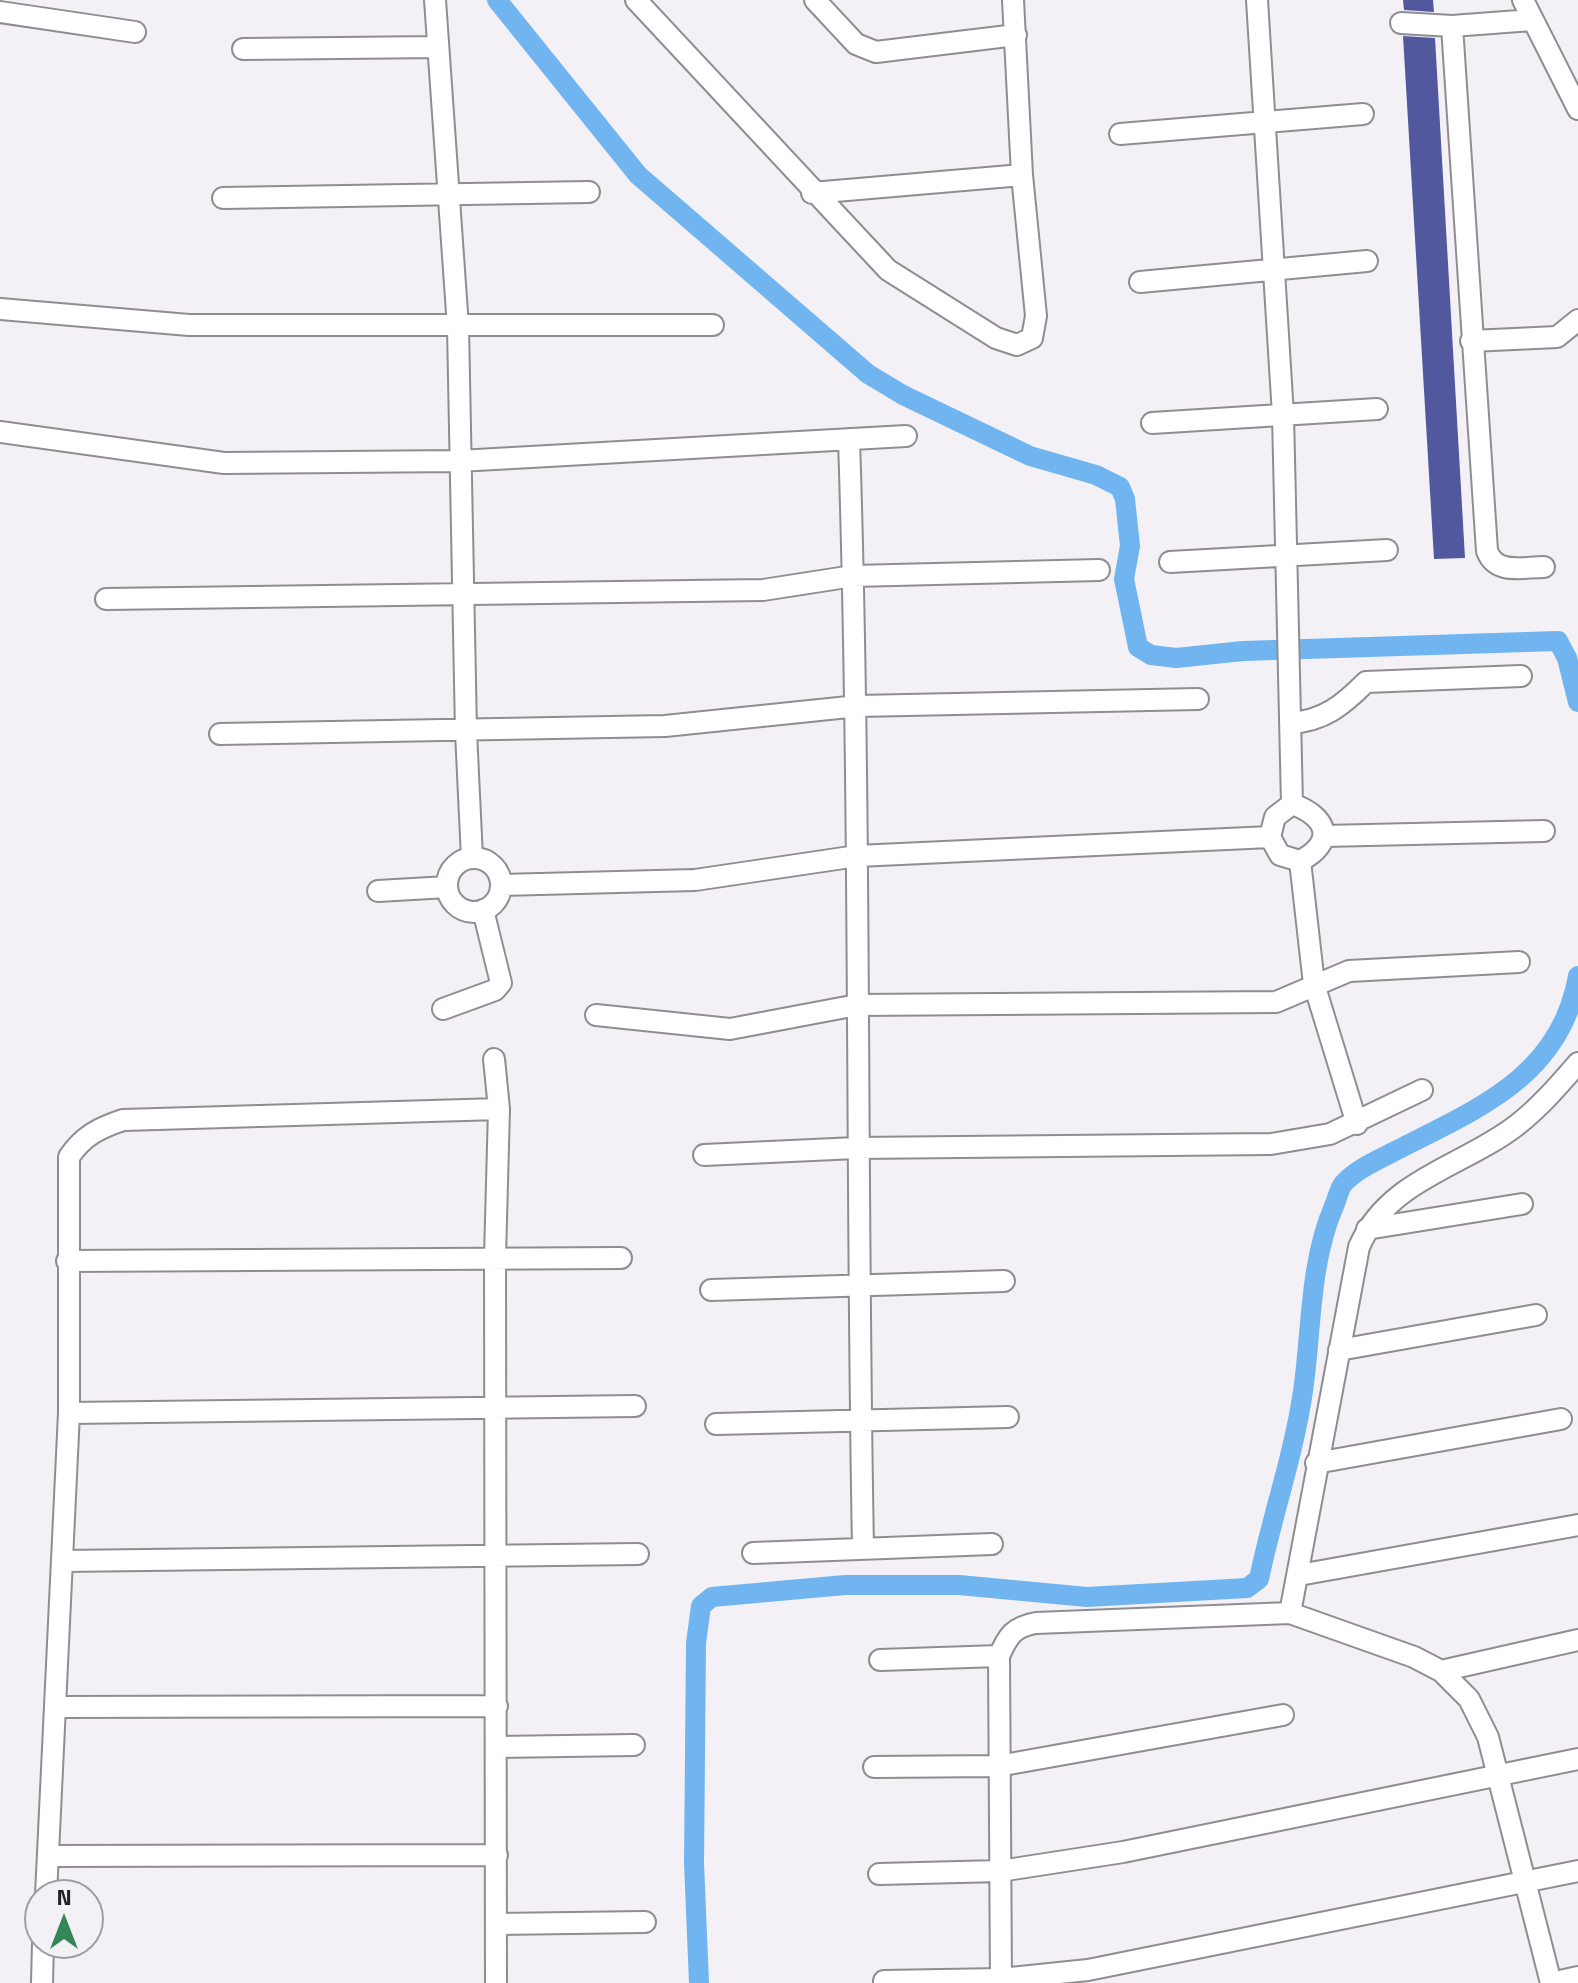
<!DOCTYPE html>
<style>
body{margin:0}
#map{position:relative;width:1578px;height:1983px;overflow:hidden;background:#f3f1f5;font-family:"Titillium Web",sans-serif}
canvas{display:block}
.north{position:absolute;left:24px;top:1879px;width:80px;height:80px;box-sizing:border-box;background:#f3f1f5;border:2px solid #9f9ea1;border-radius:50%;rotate:0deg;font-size:22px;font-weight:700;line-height:32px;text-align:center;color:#222223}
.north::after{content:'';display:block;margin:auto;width:28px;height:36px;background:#348657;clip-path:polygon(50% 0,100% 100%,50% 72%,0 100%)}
</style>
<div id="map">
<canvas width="1578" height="1983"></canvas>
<div class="north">N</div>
</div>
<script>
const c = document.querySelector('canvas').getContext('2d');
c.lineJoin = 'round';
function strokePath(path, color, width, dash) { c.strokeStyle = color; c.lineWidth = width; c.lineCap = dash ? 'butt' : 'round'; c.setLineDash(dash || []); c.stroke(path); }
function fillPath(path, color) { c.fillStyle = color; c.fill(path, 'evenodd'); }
strokePath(new Path2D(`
 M 497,0 L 638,175 L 868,374 L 903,395 L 1030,456 L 1096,475 L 1120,487 L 1125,499 L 1130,546 L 1124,579 L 1138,647 L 1151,655 L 1176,658 L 1243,651 L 1558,641 L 1567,658 L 1578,702
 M 699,1983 L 694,1863 L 696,1643 L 701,1606 L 712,1597 L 845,1585 L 959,1585 L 1087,1597 L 1247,1588 L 1259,1579 C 1272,1516 1294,1454 1303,1391 C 1312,1329 1309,1264 1334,1206 C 1337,1200 1339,1189 1343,1184 C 1357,1168 1386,1156 1405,1146 C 1484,1106 1561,1073 1578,976`), '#70b4f0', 20);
fillPath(new Path2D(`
 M 1403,0 L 1433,0 L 1434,12 L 1404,10 Z
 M 1403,36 L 1435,38 L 1465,558 L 1434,559 Z`), '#51589e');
const minor = new Path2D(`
 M 435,0 L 458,327 L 466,732 L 472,858
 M 636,0 L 888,270 L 996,338 L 1017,345 L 1032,338 L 1036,316 L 1022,175 L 1013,0
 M 815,0 L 856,44 L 876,52 L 1016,35
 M 1257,0 L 1283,415 L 1292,804
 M 1523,0 L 1578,109
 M 0,12 L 135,32
 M 1532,20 L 1452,26 L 1487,551 C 1496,575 1522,567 1544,567
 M 1401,23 L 1452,26
 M 243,49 L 437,47
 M 1120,134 L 1363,114
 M 812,193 L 1022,175
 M 223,198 L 589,192
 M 1140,282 L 1367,261
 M 0,309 L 189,325 L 713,325
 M 1471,341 L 1557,337 L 1578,320
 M 1152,423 L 1377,409
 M 0,432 L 224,463 L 459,461 L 906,436
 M 849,439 C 861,808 856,1178 863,1548
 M 1170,562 L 1387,550
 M 106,599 L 763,590 L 853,576 L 1099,570
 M 1290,723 C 1324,721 1343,705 1366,682 L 1521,676
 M 220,734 L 665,726 L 858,706 L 1198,699
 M 1292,804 C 1327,816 1337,842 1300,861 L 1280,855 L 1270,837 L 1275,817 Z
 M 1324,836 L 1544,831
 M447 885a27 27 0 1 1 54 0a27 27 0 1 1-54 0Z
 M 1300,861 L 1314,984 L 1357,1124
 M 501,885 L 695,880 L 857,856 L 1270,837
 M 378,891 L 447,887
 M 443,1009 L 495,990 L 501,983 L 483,910
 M 596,1015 L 730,1029 L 857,1005 L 1276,1002 L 1349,971 L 1519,962
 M 494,1059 L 499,1109 L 495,1257 L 496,1983
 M 704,1155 L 856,1148 L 1271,1144 L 1330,1134 L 1422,1090
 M 1367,1229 L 1522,1204
 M 67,1261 L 621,1258
 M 711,1290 L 1004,1281
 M 1339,1350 L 1536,1315
 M 69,1413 L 635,1406
 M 716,1424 L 1008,1417
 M 1316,1463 L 1561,1419
 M 753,1553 L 992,1544
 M 63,1561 L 638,1554
 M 1299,1575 L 1578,1525
 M 1290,1613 L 1359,1247 C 1388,1179 1463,1167 1517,1125 C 1540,1107 1559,1085 1578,1063
 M 880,1660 L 999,1656
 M 1441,1671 L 1578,1640
 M 55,1707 L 497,1706
 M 497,1747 L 634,1745
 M 874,1767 L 998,1766 L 1283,1715
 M 48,1856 L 497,1855
 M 879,1874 L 1000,1871 L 1123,1852 L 1578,1759
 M 46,1895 L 69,1413 L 69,1157 C 83,1136 99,1128 123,1120 L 499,1109
 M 497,1924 L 645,1922
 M 884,1981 L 1001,1979 L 1088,1970 L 1578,1871
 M 42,1983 L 43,1943
 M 1001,1983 L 999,1656 C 1008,1636 1013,1627 1036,1623 L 1290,1613 L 1414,1657 L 1441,1671 L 1469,1699 L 1488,1737 L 1551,1983
 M 1551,1983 L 1578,1977`);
strokePath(minor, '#8f8d91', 24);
strokePath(minor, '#fff', 20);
</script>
